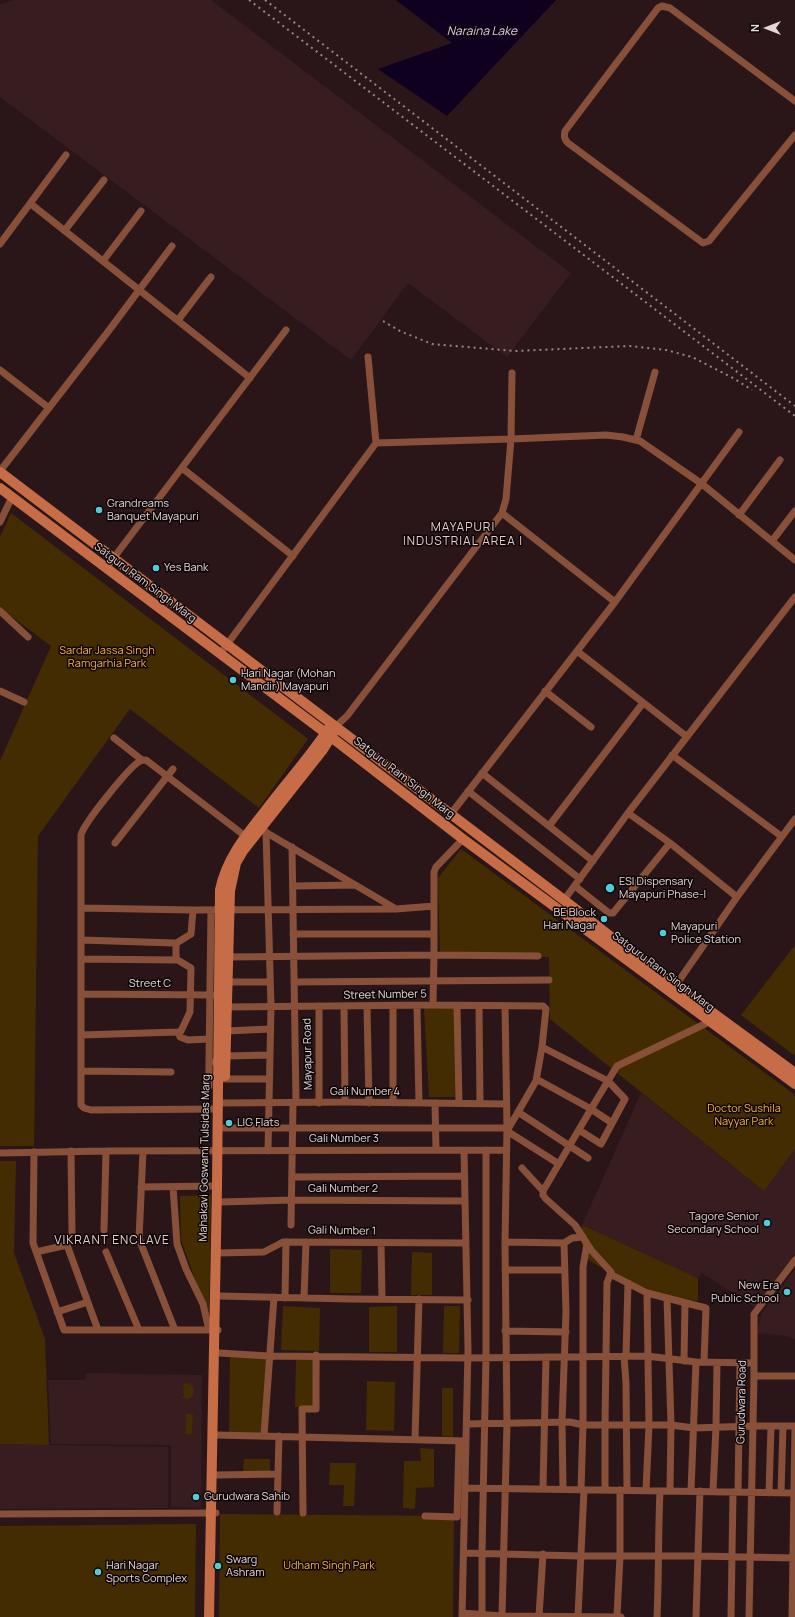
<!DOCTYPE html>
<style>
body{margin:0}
#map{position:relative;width:795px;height:1617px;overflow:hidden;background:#2a1619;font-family:Manrope,sans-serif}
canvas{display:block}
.north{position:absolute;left:747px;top:8px;width:40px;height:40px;-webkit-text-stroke:3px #0c0506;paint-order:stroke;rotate:270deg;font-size:11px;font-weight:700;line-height:16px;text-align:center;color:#e4d5d6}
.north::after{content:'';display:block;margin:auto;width:14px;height:18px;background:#e4d5d6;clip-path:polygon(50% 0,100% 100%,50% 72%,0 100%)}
</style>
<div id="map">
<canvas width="795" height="1617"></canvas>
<div class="north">N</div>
</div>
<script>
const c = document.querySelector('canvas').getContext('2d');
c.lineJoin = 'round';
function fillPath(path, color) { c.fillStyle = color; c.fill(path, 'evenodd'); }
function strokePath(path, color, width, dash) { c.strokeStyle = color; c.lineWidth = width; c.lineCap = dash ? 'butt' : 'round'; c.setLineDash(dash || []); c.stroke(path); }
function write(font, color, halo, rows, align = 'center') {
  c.font = font + ' Manrope,sans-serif'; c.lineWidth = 3; c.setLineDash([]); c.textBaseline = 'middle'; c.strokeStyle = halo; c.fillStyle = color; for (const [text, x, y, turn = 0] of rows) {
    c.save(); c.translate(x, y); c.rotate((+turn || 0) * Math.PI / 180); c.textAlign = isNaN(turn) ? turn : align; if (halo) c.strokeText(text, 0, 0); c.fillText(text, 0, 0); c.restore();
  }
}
fillPath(new Path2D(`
 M 12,0 L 211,0 L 571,273 L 507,357 L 408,283 L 351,360 L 0,97 L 0,5 Z
 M 641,1093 L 764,1191 L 795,1149 L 795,1255 L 755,1307 L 702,1273 L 698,1278 L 582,1225 Z
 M 795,1269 L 795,1339 L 786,1336 L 757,1333 L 761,1314 Z
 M 86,1373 L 202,1375 L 201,1508 L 171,1507 L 171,1445 L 51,1444 L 48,1380 L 85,1380 Z
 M 0,1444 L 168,1447 L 168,1508 L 0,1509 Z`), '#371c20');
fillPath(new Path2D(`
 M 11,513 L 308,739 L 259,808 L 130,709 L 38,836 L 34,1146 L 0,1146 L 0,761 L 51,646 L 0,608 L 0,537 Z
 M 461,849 L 795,1095 L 795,1149 L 764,1191 L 550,1019 L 549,957 L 440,955 L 438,878 Z
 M 795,945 L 795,1056 L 741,1015 Z
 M 424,1008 L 454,1008 L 455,1097 L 429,1097 Z
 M 0,1161 L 16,1161 L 14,1253 L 45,1339 L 49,1445 L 0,1444 Z
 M 211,1195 L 209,1318 L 181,1240 L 180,1196 Z
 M 582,1225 L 698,1278 L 698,1301 L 645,1293 L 585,1258 L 582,1244 Z
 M 330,1249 L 362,1250 L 361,1293 L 330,1293 Z
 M 412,1252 L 432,1253 L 432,1295 L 411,1295 Z
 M 283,1306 L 320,1308 L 319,1351 L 281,1350 Z
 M 397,1306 L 397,1352 L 369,1352 L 369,1307 Z
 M 444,1306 L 460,1306 L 459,1353 L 443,1353 Z
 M 230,1357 L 270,1358 L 268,1437 L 229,1437 Z
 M 296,1359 L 320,1360 L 318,1407 L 295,1407 Z
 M 367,1381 L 395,1382 L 394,1431 L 366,1430 Z
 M 188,1383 L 193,1386 L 194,1394 L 189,1399 L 182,1398 L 184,1395 L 183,1384 Z
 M 442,1388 L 453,1388 L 453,1437 L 442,1436 Z
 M 186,1414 L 193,1414 L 192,1434 L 185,1434 Z
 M 420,1448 L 434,1449 L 434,1487 L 416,1488 L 415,1509 L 403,1508 L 404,1461 L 421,1461 Z
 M 244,1459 L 270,1459 L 270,1472 L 243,1471 Z
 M 330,1463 L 356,1463 L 354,1506 L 343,1506 L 344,1485 L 329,1485 Z
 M 220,1514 L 454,1516 L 453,1617 L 219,1617 Z
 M 196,1524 L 195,1617 L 0,1617 L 0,1526 Z`), '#432c02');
fillPath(new Path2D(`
 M 396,0 L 556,0 L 447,116 L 378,69 L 452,43 Z`), '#0f001f');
strokePath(new Path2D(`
 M 795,101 L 670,8 L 662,6 L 658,8 L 565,131 C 564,136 564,139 568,143 L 703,243 L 709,241 L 795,135
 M 31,204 L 250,378
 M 65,230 L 104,180
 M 0,244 L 66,155
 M 103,261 L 141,211
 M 178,320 L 211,277
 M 0,370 L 49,408
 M 636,440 L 655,372
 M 376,443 L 511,439 L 512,373
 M 182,468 L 293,556
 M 0,471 L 107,333 L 172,246
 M 502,513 L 615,602
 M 739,515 L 780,460
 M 0,522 L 12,497
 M 772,541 L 795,511
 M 106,568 L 286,330
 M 0,611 L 28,637
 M 577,651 L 686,736
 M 220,654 L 376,443 L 368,357
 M 0,691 L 24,702
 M 545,691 L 591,727
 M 335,727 L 347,716 L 502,513 L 506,499 L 511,439 L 606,435 L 623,437 L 640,441 L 702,484 L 795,560
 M 114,738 L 142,760
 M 672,755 L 781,836
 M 482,773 L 593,861
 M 468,791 L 580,879
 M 628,813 L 795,597
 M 450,815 L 615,602 L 739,432
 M 549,826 L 643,703
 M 262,830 L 396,909 L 434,906
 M 266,832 L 271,1007 L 268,1151
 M 463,839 L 436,867 L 434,872 L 434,955 L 538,956
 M 115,843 L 173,769
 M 292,847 L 296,1102
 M 293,886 L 355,885
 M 575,886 L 609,913 L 613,913 L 670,843
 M 737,897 L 795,819
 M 564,900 L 628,813 L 670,843 L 737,897 L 676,985
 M 81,908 L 193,910 L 396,909
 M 293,934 L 434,934
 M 175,944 L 191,934 L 193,910
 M 228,957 L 434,955 L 433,1005
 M 81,959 L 175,960 L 176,959 L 176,945 L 174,943 L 81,940
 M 227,982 L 270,982
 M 294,982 L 549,980
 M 81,994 L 213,995
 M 319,1006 L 319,1103
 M 367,1006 L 369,1103
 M 393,1006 L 393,1103
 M 417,1006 L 419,1103
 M 457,1006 L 459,1103
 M 479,1006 L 480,1103
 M 227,1007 L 433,1005 L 543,1006 L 546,1009 L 542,1047 L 608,1081 L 625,1099 L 601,1144 L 579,1130
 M 344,1007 L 345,1102
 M 226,1031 L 270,1029
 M 178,1032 L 180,1037 L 188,1040 L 209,1039
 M 81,1035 L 178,1032 L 181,1031 L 190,1012 L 191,968 L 176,959
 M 225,1056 L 270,1055
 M 209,1062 L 211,910
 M 81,1071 L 171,1072
 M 225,1079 L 269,1079
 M 536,1081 L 542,1047
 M 209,1086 L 209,1062 L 214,1062
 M 224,1103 L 345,1102 L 506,1104
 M 435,1103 L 436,1150
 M 218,1109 L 91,1110 L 84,1108 L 81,1105 L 81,835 C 84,823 129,767 140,761 C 142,760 143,760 146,760 L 245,836
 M 518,1112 L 588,1158
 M 224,1128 L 507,1128
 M 71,1151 L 72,1233
 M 143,1151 L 139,1239 L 175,1330
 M 34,1152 L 33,1243 L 64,1330 L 218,1330
 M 0,1153 L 106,1151 L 506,1150
 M 559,1164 L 507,1131 L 536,1081 L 540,1081 L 591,1109 L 617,1066 L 709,1022
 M 522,1168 L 543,1191
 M 292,1177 L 464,1176
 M 141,1187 L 217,1186
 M 173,1187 L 177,1244 L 186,1269 L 203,1304 L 209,1330
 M 221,1202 L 292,1200 L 464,1201
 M 291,1225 L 293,1103
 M 104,1230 L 106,1151
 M 505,1242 L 564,1243 L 566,1312 L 562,1422 L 563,1489
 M 381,1243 L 382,1299
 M 564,1243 L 572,1238 L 583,1237
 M 36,1252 L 67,1245 L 98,1330
 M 106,1252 L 139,1330
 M 216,1253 L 264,1252 L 283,1242 L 466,1243
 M 505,1270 L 564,1270
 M 610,1274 L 647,1293 L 706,1308 L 704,1362
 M 220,1296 L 349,1299 L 468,1300
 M 285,1298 L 286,1242
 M 304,1298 L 306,1242
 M 667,1298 L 671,1425 L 670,1491
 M 57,1312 L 88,1302
 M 505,1331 L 566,1332
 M 219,1353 L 269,1356 L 468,1358 L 647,1356 L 696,1362 L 754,1363
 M 624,1356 L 626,1383 L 627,1490
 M 626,1356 L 628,1283
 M 684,1361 L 685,1303
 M 754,1376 L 795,1376
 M 467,1424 L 570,1422 L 583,1425 L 671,1425 L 694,1428 L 753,1426 L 795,1426
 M 217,1435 L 466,1441
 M 264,1435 L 274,1297
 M 415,1439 L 419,1299
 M 217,1475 L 278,1474
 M 466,1488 L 795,1493
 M 543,1488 L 546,1357
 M 581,1490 L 583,1425 L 583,1267 L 587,1244
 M 605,1490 L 605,1424 L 607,1283 L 611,1272 L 591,1250 L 575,1225 L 546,1199 L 543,1195 L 543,1191 L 591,1109 L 612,1123
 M 646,1490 L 649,1426 L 647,1293
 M 691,1491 L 696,1362
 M 713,1491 L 716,1427 L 717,1363
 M 738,1492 L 740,1363
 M 769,1493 L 771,1426
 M 781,1493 L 783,1426
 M 277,1512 L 279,1436
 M 303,1513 L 302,1409 L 316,1409 L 316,1355
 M 0,1514 L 216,1513
 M 425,1516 L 457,1517 L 459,1441
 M 464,1553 L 580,1556 L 699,1556 L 795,1558
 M 462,1613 L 502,1616 L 621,1617
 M 482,1614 L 482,1553 L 486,1357 L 486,1150
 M 539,1616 L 543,1554
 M 578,1616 L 584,1490
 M 617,1616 L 620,1556 L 620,1490
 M 462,1617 L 468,1350 L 464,1150
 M 502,1617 L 507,1423 L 505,1242 L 507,1128 L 505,1006
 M 657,1617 C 659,1575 658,1533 660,1491
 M 696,1617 L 700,1491
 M 731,1617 L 733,1492
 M 749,1617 L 754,1376 L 754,1314 L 795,1260
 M 792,1617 L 795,1426`), '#885039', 7);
strokePath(new Path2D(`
 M 0,472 L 564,900 L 634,955 L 795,1073
 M 0,488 L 331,737 L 463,839 L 795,1084
 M 225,1076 L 230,891 L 236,863 L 243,851 L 322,751 L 334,732
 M 209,1617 L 217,1186 L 220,890 C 226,859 246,835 265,811 C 286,783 310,757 329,728`), '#c66c46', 10);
strokePath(new Path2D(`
 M 249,0 L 795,416
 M 265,0 L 795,406
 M 383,321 L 400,331 L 432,344 L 515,351 L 630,346 L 666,350 L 692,357 L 733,378 L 752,390`), '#978688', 2, [2, 4]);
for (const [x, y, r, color] of [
 [99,510,4,"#52cbd8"],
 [156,568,4,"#52cbd8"],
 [233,680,4,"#52cbd8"],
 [610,888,5,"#52cbd8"],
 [604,919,4,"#52cbd8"],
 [663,933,4,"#52cbd8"],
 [229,1123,4,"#52cbd8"],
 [767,1223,4,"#52cbd8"],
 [787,1292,4,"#52cbd8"],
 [196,1497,4,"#52cbd8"],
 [218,1566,4,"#52cbd8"],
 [98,1572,4,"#52cbd8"]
]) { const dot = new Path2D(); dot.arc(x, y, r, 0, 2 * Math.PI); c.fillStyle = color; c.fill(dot); strokePath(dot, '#0c0506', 1.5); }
write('11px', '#e4d5d6', '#0c0506', [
 ["Grandreams",107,504],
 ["Banquet Mayapuri",107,517],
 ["Yes Bank",164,568],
 ["Hari Nagar (Mohan",241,674],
 ["Mandir) Mayapuri",241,687],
 ["ESI Dispensary",619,882],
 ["Mayapuri Phase-I",619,895],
 ["BE Block",596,913,"right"],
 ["Hari Nagar",596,926,"right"],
 ["Mayapuri",671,927],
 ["Police Station",671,940],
 ["LIG Flats",237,1123],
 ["Tagore Senior",759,1217,"right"],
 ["Secondary School",759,1230,"right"],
 ["New Era",779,1286,"right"],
 ["Public School",779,1299,"right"],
 ["Gurudwara Sahib",204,1497],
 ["Swarg",226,1560],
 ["Ashram",226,1573],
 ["Hari Nagar",106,1566],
 ["Sports Complex",106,1579]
], 'left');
write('11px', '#e4d5d6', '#0c0506', [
 ["Satguru Ram Singh Marg",145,583,37],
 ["Satguru Ram Singh Marg",404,778,38],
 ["Satguru Ram Singh Marg",663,972,37],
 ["Street C",150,984],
 ["Street Number 5",385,995,-1],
 ["Mayapur Road",308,1054,-91],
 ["Gali Number 4",365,1092],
 ["Gali Number 3",344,1139],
 ["Mahakavi Goswami Tulsidas Marg",205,1158,-89],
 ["Gali Number 2",343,1189],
 ["Gali Number 1",342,1231,1],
 ["Gurudwara Road",742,1402,-89]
]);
write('11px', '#f9b235', '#0c0506', [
 ["Sardar Jassa Singh",107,651],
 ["Ramgarhia Park",107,664],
 ["Doctor Sushila",744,1109],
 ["Nayyar Park",744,1122],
 ["Udham Singh Park",329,1566]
]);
write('italic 12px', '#dac8f3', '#0c0506', [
 ["Naraina Lake",482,32]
]);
c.letterSpacing = '1px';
write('12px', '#e8cbce', '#0c0506', [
 ["MAYAPURI",463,528],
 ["INDUSTRIAL AREA I",463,542],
 ["VIKRANT ENCLAVE",112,1241]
]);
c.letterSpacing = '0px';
</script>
